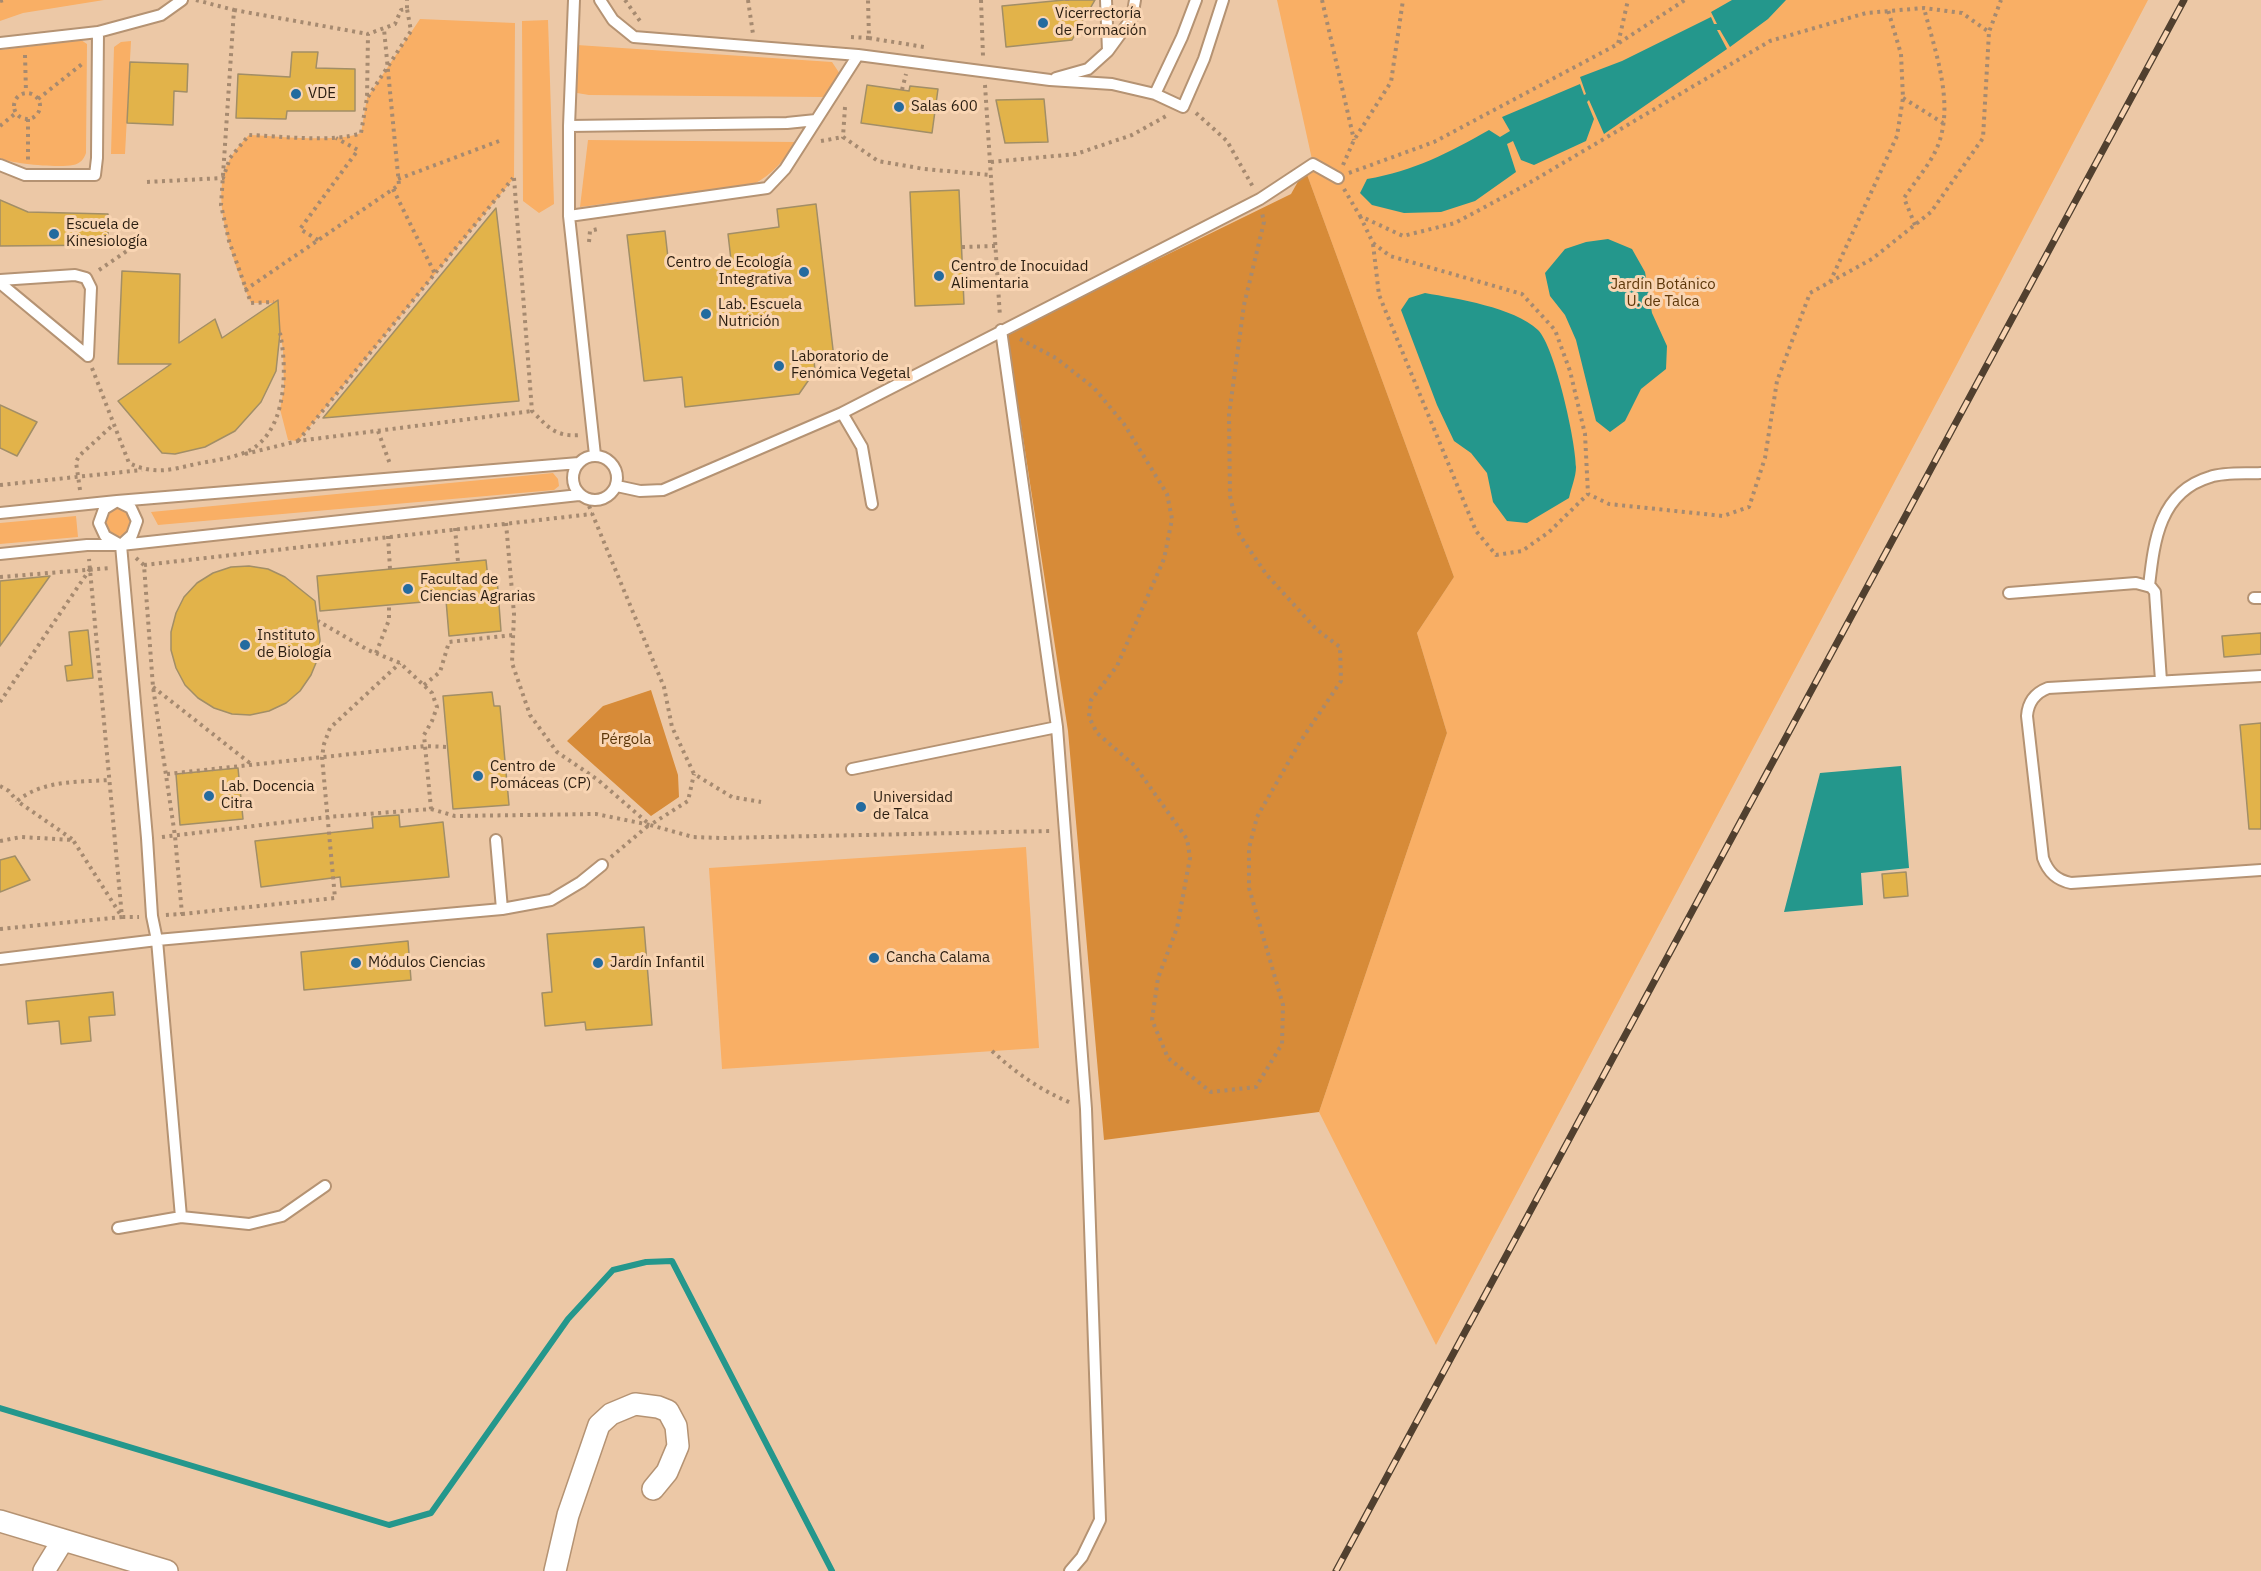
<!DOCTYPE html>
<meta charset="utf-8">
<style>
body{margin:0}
canvas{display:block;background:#ecc8a6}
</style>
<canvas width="2261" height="1571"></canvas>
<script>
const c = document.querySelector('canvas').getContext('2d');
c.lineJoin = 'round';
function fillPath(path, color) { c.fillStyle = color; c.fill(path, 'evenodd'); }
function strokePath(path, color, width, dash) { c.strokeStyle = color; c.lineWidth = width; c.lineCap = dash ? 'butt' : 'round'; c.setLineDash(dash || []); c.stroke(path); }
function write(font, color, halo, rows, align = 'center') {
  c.font = font + ' "IBM Plex Sans",sans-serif'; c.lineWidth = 6; c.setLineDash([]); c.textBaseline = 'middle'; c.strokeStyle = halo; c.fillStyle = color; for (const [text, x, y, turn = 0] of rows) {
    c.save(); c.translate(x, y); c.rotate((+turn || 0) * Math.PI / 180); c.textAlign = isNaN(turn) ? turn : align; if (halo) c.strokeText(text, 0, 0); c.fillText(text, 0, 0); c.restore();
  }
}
fillPath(new Path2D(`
 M 0,0 L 104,0 L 23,13 L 0,21 Z
 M 1277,0 L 2148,0 L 1955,368 L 1436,1345 L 1319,1112 L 1447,733 L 1417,633 L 1454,577 L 1305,169 L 1313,164 Z
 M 420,19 L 515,23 L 514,178 L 298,441 L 288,440 L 280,409 L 284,389 L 283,349 L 274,303 L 251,303 C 236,270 215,213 223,178 C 226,161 237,147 249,135 C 278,136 336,143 361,133 L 367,98 Z
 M 548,20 L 554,204 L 539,213 L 523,201 L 522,21 Z
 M 81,40 L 87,44 L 86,153 C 84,159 80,164 73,165 C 59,168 12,164 0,158 L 0,50 Z
 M 131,41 L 125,154 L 111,154 L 114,47 L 121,42 Z
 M 577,45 L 832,62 L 840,74 L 824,97 L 589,95 L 577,93 Z
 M 588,140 L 796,142 C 784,160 773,174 754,184 L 580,207 Z
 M 553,473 L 558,479 L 559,486 L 554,490 L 158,525 L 151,512 Z
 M104 522a14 14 0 1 1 28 0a14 14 0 1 1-28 0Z
 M 76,516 L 78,537 L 0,544 L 0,523 Z
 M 1026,847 L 1039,1048 L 722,1069 L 709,868 Z`), '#f9af65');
fillPath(new Path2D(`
 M 1305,169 L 1454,577 L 1417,633 L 1447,733 L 1319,1112 L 1104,1140 L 1068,731 L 1007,333 L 1291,194 Z
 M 651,690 L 678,775 L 679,797 L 651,816 L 567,741 L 603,706 Z`), '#d78b38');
fillPath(new Path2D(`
 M 1732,0 L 1786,0 L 1768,19 L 1730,47 L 1720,30 L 1717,30 L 1727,49 L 1604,134 L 1589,100 L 1587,102 L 1594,119 L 1586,141 L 1534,165 L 1521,160 L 1513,141 L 1507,144 L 1516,172 L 1475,201 L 1441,212 L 1404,213 L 1372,205 L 1360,193 L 1367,179 C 1414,171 1448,153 1489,130 L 1500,137 L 1510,131 L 1502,117 L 1580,84 L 1584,95 L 1586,94 L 1580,77 L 1622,61 L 1711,17 L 1714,24 L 1717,24 L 1711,12 Z
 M 1608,239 L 1632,249 L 1645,272 L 1652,313 L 1667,346 L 1666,369 L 1641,389 L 1625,421 L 1610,432 L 1596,421 L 1576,340 L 1565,315 L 1550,296 L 1545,273 L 1565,249 L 1586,242 Z
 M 1425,293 C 1458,299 1513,307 1538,330 C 1555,347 1576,442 1576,467 C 1576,477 1571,488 1569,498 L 1527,523 L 1507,521 L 1493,502 L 1487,473 L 1471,453 L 1454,441 L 1437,405 L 1401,310 L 1409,298 Z
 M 1901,766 L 1909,868 L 1861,873 L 1863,905 L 1784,912 L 1820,773 Z`), '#24978c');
strokePath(new Path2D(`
 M 0,1408 L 389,1525 L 431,1513 L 568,1319 L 613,1270 L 646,1262 L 672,1261 L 832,1571`), '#24978c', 6);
const building = new Path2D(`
 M 1064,0 L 1095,0 L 1072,40 L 1006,47 L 1002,6 Z
 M 292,52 L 318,52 L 316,68 L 355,69 L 355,111 L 287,111 L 286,119 L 236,118 L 238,74 L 290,77 Z
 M 130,62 L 188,64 L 187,92 L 174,91 L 173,125 L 127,123 Z
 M 867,85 L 909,91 L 910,86 L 938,89 L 932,133 L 861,123 Z
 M 1044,99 L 1048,142 L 1005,143 L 996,100 Z
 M 959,190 L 964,304 L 915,306 L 910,192 Z
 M 0,200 L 28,212 L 108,214 L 108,245 L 0,246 Z
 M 816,204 L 834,358 L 814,360 L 815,371 L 799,394 L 685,407 L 682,377 L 644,381 L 627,235 L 665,231 L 669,267 L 731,260 L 728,234 L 779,227 L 777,209 Z
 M 496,208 L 519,401 L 323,418 Z
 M 122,271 L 180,274 L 179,343 L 215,319 L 222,338 L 278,300 L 280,333 L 276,371 L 261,402 L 235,431 L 205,447 L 175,454 L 162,453 L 118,401 L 171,364 L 118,364 Z
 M 0,405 L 37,422 L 17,456 L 0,448 Z
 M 486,560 L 488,579 L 497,578 L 501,631 L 449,636 L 446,600 L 320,611 L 317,576 Z
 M 249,566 L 268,569 L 285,577 L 315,601 L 320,640 L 318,658 L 311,675 L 300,691 L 286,703 L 269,711 L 250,715 L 232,714 L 214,708 L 198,698 L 185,685 L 176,668 L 171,650 L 171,632 L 176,613 L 184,597 L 197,583 L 213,573 L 231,567 Z
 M 50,576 L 0,646 L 0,581 Z
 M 88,630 L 93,678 L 67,681 L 65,666 L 72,665 L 69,632 Z
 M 2261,633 L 2261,654 L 2224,657 L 2222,636 Z
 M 492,692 L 494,706 L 500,706 L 509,805 L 453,809 L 443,696 Z
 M 2261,723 L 2261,829 L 2249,829 L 2240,725 Z
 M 238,768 L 243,819 L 180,825 L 176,774 Z
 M 399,815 L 400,827 L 443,822 L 449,877 L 341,887 L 340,877 L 261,887 L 255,841 L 373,828 L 372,817 Z
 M 15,856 L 30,880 L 0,892 L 0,860 Z
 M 1906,872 L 1908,896 L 1884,898 L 1882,874 Z
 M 644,927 L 652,1025 L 586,1030 L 585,1022 L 545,1026 L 542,993 L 552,992 L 547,934 Z
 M 408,941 L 411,980 L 304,990 L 301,952 Z
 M 113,992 L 115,1015 L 89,1017 L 91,1041 L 61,1044 L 59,1021 L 28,1024 L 26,1001 Z`);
fillPath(building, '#e2b34a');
strokePath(building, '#a28e66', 1.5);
const lane = new Path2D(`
 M 600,0 L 613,20 L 634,37 L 858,55 L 1050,80 L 1112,84 L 1155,94 L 1182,37 L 1196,0
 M 0,43 L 98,32 L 161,15 L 182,0
 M 1108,51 L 1132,18 L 1135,0
 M 1056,78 L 1088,69 L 1108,51 L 1106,0
 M 1155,94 L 1183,107 L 1204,59 L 1223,0
 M 816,120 L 787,123 L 569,126 L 569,216 L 767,188 L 785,169 L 858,55
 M 569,126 L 574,0
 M 0,165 L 25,175 L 95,175 L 97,158 L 98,32
 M 569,216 L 595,455
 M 0,280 L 75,275 L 86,278 L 91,288 L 88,356
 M 0,283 L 88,356
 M 1001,330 L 1057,727 L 1086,1109 L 1100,1520 L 1082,1557 L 1070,1571
 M 842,413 L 862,447 L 872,504
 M573 478a22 22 0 1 1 44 0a22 22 0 1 1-44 0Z
 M 617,486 L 640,491 L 663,490 L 842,413 L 1260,199 L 1313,164 L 1338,178
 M 117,501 L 131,508 L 137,521 L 132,535 L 121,545 L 105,536 L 99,523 L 104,509 Z
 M 0,513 L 117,501 L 579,463
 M 0,554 L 87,545 L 121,545 L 579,495
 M 2149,586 C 2154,542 2159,492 2210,477 C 2225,472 2245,474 2261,473
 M 2009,593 L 2136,583 L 2151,587 L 2155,592 L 2161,681
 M 2254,598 L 2261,598
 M 2261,676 L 2048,688 C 2035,693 2028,702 2027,716 L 2043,858 C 2048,872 2056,880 2071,883 L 2261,870
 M 852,769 L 1057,727
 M 496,840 L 502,909
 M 0,959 L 157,940 L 502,909 L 551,900 L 581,882 L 602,865
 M 181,1217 L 249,1224 L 282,1216 L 325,1186
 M 118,1228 L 181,1217 L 157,940 L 152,916 L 147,838 L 121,545`);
const street = new Path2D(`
 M 0,1521 L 167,1571
 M 44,1571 L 63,1540
 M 555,1571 L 568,1515 L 599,1425 L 611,1414 L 635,1404 L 658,1407 L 668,1411 L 676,1426 L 678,1446 L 667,1472 L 653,1489`);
strokePath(lane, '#b59373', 14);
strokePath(street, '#b59373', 24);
strokePath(new Path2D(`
 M 196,0 L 234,10 L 221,205 L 229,241 L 251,303 L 274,302
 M 625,0 L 640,21
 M 748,0 L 753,34
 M 981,0 L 983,56
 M 1067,0 L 1067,1
 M 1322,0 L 1354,140
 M 0,1 L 4,0
 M 234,10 L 368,34
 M 851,37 L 869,38 L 868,0
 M 869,38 L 924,47
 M 1619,43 L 1685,0
 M 25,55 L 26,92
 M 985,85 L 1000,317
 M 902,90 L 906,74
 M14 106a13 13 0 1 1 26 0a13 13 0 1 1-26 0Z
 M 368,97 L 411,31 L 407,9
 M 1903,98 L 1943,123
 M 38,99 L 82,64
 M 845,107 L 843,137 L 878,161 L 924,169 L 991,175
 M 1196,113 L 1227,141 L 1253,187
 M 28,119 L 28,160
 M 0,126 L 16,113
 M 821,141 L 843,137
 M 991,162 L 1076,154 L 1132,135 L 1168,115
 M 1343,165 L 1354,140 L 1391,82 L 1403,0
 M 1349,173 L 1434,142 L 1618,44 L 1628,0
 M 514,178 L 532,411 C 548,427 555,437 580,435
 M 398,179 L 499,141
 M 147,182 L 223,178 L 230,158 L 249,135 C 278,136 335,143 361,133 L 367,98 L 368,34 L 395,24 L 401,10 L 407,9 L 407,0
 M 393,189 L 435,274
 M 1344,189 L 1360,216 L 1403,236 L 1455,223 L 1524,186 L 1770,41 L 1866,13 L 1924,8 L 1962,13 L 1989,32 L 2001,0
 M 1360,216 L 1373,243 L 1390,256 L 1522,294 L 1555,330 L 1570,371 L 1585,434 L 1588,494 L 1609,504 L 1723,516 L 1749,507 L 1765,458 L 1777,381 L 1810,293 L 1872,259 L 1931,212 L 1983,138 L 1989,32
 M 1915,225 L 1904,198 C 1914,183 1927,168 1935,152 C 1957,108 1935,52 1924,8
 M 318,240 L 300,229 L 358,150 L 336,138
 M 589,242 L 590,231 L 598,229
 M 1373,244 L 1379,295 L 1476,531 L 1496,555 L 1522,551 L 1549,532 L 1588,494
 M 962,247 L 996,246
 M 99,270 L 143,240
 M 1830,282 L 1897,136 L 1903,98 L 1901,54 L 1888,10
 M 245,290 L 399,185 L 384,29
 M 1020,339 L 1056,358 L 1094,388 L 1124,424 L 1167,494 L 1172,519 L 1164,559 L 1117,666 L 1091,700 L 1089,717 L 1097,733 L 1135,766 L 1187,839 L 1190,858 L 1177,928 L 1158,978 L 1152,1020 L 1168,1058 L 1211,1092 L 1256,1087 L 1282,1044 L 1283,1005 L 1249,888 L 1249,848 L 1257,817 L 1300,742 L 1341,681 L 1340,647 L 1316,629 L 1266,574 L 1239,534 L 1230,496 L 1229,415 L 1244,305 L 1264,222 L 1262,213
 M 92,368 L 129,463 C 154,475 170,470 196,464 C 211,461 227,459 241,454 C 287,439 288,372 280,333
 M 378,431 L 390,464
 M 298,441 L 513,178
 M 245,454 L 298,441 L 532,411
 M 0,485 L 142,470
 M 80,490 L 76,462 L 79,456 L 113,425
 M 589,506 L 664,687 L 672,727 L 694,774 L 732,797 L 761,802
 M 506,523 L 514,614 L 512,663 L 530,715 L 557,752 L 598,780 L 650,825 L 693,837 L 722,838 L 1052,831
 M 455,528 L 458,562
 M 388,536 L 390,569
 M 136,558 L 144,565 L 153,687 L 175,836 L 182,914 L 165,915
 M 144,565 L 592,514
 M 0,577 L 110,568
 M 376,653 L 389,620 L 389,605
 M 424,685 L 440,672 L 449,642 L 513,635
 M 153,687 L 251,764
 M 0,702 L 90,569
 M 167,774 L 425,746 L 448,747
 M 0,786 L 9,791 L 17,801
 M 431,809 L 455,816 L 596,814 L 650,825 L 688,801 L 694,774
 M 162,837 L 328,817 L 431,809 L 424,735 L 432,721 L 437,707 L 432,693 L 400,663 L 368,650 L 318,621
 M 72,839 L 17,801 C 43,780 78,782 110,780
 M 0,841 L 21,837 L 73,840 L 122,917 L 139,917
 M 611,857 L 649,825
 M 182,914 L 335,898 L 322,757 L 324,744 L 330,728 L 400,663
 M 0,929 L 122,917 L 89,559
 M 992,1051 C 1016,1073 1040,1090 1071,1103`), '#a68a70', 4, [3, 4.5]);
strokePath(lane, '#fff', 10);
strokePath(street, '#fff', 21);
const rail = new Path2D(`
 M 1336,1571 L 2184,0`);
strokePath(rail, '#51402f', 7);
strokePath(rail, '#f9d5b3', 4.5, [14]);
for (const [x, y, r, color] of [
 [1043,23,6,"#246b9f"],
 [296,94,6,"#246b9f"],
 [899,107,6,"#246b9f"],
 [54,234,6,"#246b9f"],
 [804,272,6,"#246b9f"],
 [939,276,6,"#246b9f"],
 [706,314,6,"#246b9f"],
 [779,366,6,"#246b9f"],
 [408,589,6,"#246b9f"],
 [245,645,6,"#246b9f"],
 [478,776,6,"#246b9f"],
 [209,796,6,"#246b9f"],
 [861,807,6,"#246b9f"],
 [874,958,6,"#246b9f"],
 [356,963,6,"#246b9f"],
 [598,963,6,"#246b9f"]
]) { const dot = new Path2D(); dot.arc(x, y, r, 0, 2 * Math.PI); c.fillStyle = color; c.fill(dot); strokePath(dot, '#f9d5b3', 2); }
write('15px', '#2b1e11', '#f9d5b3', [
 ["Vicerrectoría",1055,14],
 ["de Formación",1055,31],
 ["VDE",308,94],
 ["Salas 600",911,107],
 ["Escuela de",66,225],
 ["Kinesiología",66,242],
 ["Centro de Ecología",792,263,"right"],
 ["Integrativa",792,280,"right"],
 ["Centro de Inocuidad",951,267],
 ["Alimentaria",951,284],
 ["Lab. Escuela",718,305],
 ["Nutrición",718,322],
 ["Laboratorio de",791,357],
 ["Fenómica Vegetal",791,374],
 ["Facultad de",420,580],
 ["Ciencias Agrarias",420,597],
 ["Instituto",257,636],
 ["de Biología",257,653],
 ["Centro de",490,767],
 ["Pomáceas (CP)",490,784],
 ["Lab. Docencia",221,787],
 ["Citra",221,804],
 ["Universidad",873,798],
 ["de Talca",873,815],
 ["Cancha Calama",886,958],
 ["Módulos Ciencias",368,963],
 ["Jardín Infantil",610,963]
], 'left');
write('15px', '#5d3709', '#f9d5b3', [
 ["Jardin Botánico",1663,285],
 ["U. de Talca",1663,302],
 ["Pérgola",626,740]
]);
</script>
